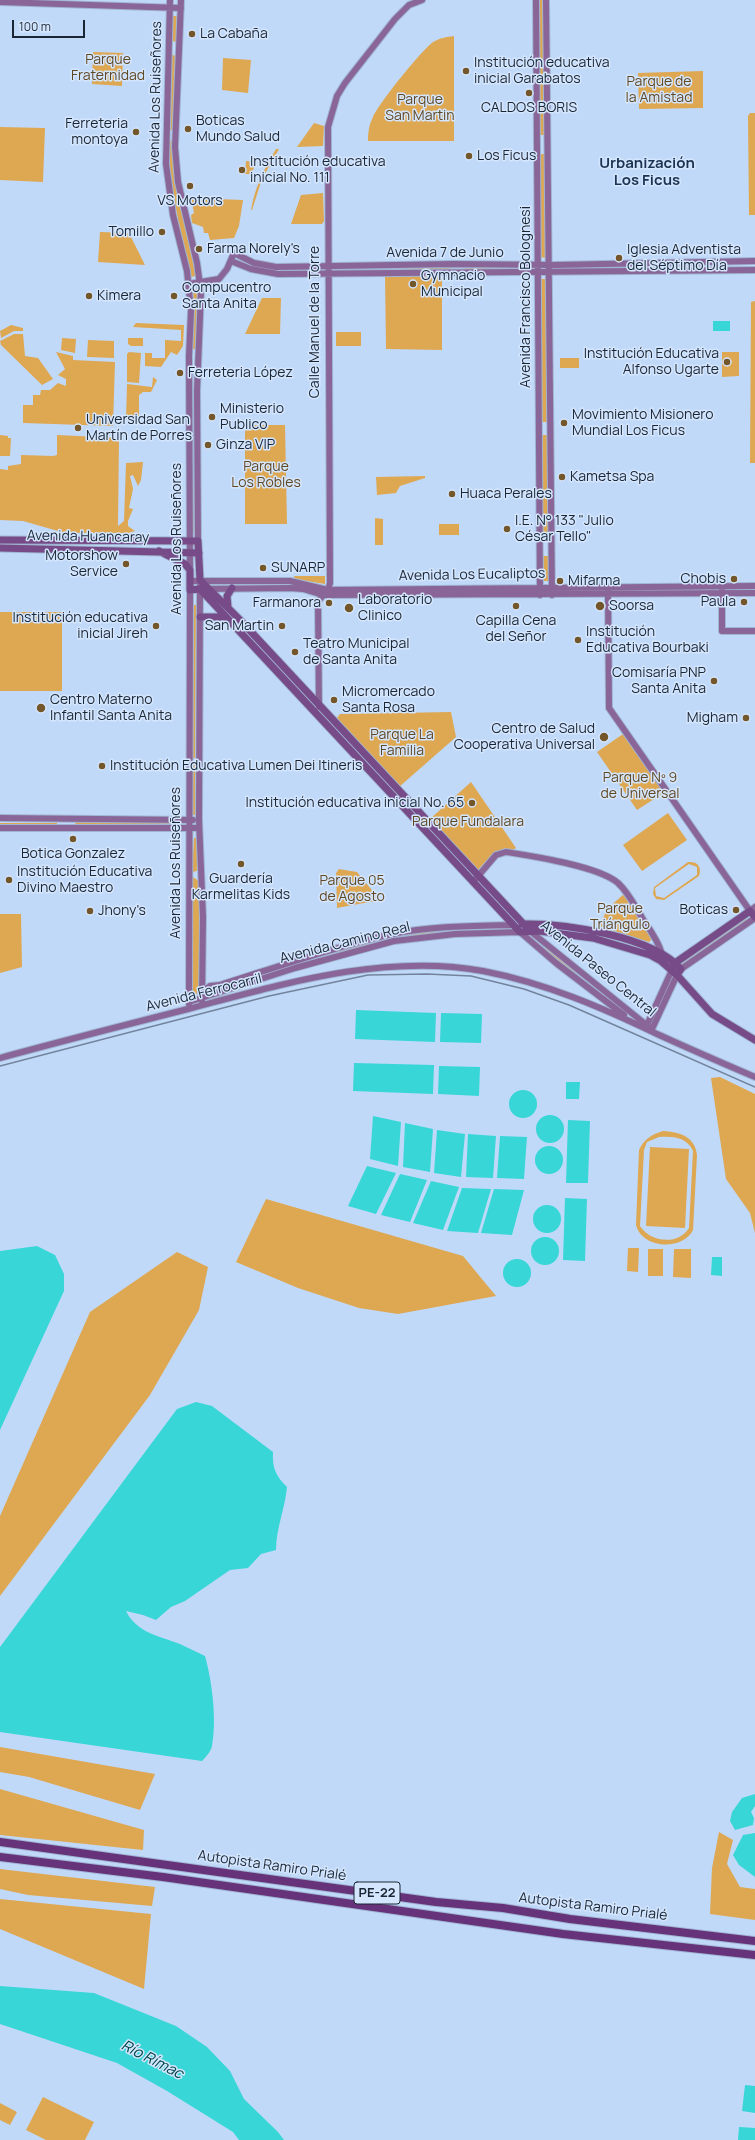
<!DOCTYPE html>
<meta charset="utf-8">
<style>
body{margin:0}
#map{position:relative;width:755px;height:2140px;overflow:hidden;background:#c1d9f9;font-family:Manrope,sans-serif}
canvas{display:block}
.scale{position:absolute;left:12px;top:20px;width:73px;height:18px;box-sizing:border-box;border:2px solid #1b2635;border-top:0;padding-left:5px;font-size:12px;line-height:14px;white-space:nowrap;color:#1b2635;-webkit-text-stroke:3px #d4e6fe;paint-order:stroke}
</style>
<div id="map">
<canvas width="755" height="2140"></canvas>
<div class="scale">100 m</div>
</div>
<script>
const c = document.querySelector('canvas').getContext('2d');
c.lineJoin = 'round';
function fillPath(path, color) { c.fillStyle = color; c.fill(path, 'evenodd'); }
function strokePath(path, color, width, dash) { c.strokeStyle = color; c.lineWidth = width; c.lineCap = dash ? 'butt' : 'round'; c.setLineDash(dash || []); c.stroke(path); }
function write(font, color, halo, rows, align = 'center') {
  c.font = font + ' Manrope,sans-serif'; c.lineWidth = 3; c.setLineDash([]); c.textBaseline = 'middle'; c.strokeStyle = halo; c.fillStyle = color; for (const [text, x, y, turn = 0] of rows) {
    c.save(); c.translate(x, y); c.rotate((+turn || 0) * Math.PI / 180); c.textAlign = isNaN(turn) ? turn : align; if (halo) c.strokeText(text, 0, 0); c.fillText(text, 0, 0); c.restore();
  }
}
fillPath(new Path2D(`
 M 538,0 L 544,0 L 545,135 L 539,135 Z
 M 173,16 L 178,16 L 176,42 L 173,41 Z
 M 454,36 L 454,141 L 368,141 C 368,132 369,125 373,117 C 379,103 421,51 433,42 C 440,38 446,37 454,36 Z
 M 93,52 L 123,53 L 122,86 L 92,84 Z
 M 172,55 L 177,56 L 173,130 L 169,130 Z
 M 223,58 L 251,60 L 248,93 L 222,90 Z
 M 703,71 L 703,108 L 639,109 L 638,73 Z
 M 750,113 L 755,113 L 755,215 L 749,215 L 748,116 Z
 M 314,123 L 324,126 L 323,146 L 297,147 Z
 M 0,127 L 45,128 L 43,182 L 0,180 Z
 M 168,140 L 172,141 L 176,184 L 196,276 L 190,277 L 171,185 Z
 M 276,149 L 279,149 L 262,179 L 252,210 L 251,210 C 255,187 264,169 276,149 Z
 M 539,154 L 545,154 L 546,258 L 540,257 Z
 M 246,161 L 257,162 L 251,174 L 245,174 Z
 M 323,193 L 324,221 L 322,224 L 291,224 L 301,195 Z
 M 191,198 L 243,200 L 239,226 L 234,238 L 210,240 L 208,233 L 204,233 L 203,227 L 192,223 L 191,215 L 194,213 Z
 M 100,232 L 129,233 L 145,265 L 98,262 Z
 M 703,265 L 702,268 L 557,270 L 557,267 Z
 M 451,267 L 451,270 L 333,271 L 333,268 Z
 M 465,267 L 529,267 L 529,270 L 465,270 Z
 M 385,275 L 439,275 L 442,278 L 442,350 L 386,349 Z
 M 540,279 L 546,279 L 548,422 L 542,422 Z
 M 193,289 L 197,289 L 198,319 L 195,349 L 192,349 L 194,318 Z
 M 262,298 L 281,298 L 280,334 L 245,334 Z
 M 755,301 L 755,463 L 750,463 L 751,302 Z
 M 136,323 L 184,325 L 183,346 L 177,355 L 171,352 L 161,367 L 145,366 L 145,353 L 152,353 L 152,358 L 165,358 L 165,340 L 181,341 L 181,330 L 133,327 Z
 M 11,325 L 23,328 L 23,331 L 14,331 L 1,338 L 0,331 Z
 M 336,332 L 361,332 L 361,346 L 336,346 Z
 M 14,334 L 23,334 L 25,356 L 38,358 L 53,379 L 42,385 L 1,345 L 0,341 Z
 M 62,338 L 76,339 L 75,353 L 61,350 Z
 M 128,338 L 143,338 L 143,346 L 131,346 L 128,344 Z
 M 88,340 L 114,341 L 114,358 L 87,357 Z
 M 56,352 L 73,356 L 73,360 L 115,362 L 113,426 L 23,423 L 23,405 L 33,405 L 33,395 L 40,395 L 41,390 L 50,390 L 58,383 L 66,386 L 66,379 L 58,375 L 65,369 Z
 M 129,352 L 141,353 L 139,383 L 127,382 L 127,354 Z
 M 722,352 L 739,352 L 739,376 L 722,377 Z
 M 560,358 L 579,358 L 579,368 L 560,368 Z
 M 153,377 L 157,380 L 151,392 L 143,392 L 139,395 L 139,419 L 126,419 L 127,384 L 152,387 Z
 M 192,406 L 195,406 L 196,533 L 193,533 Z
 M 245,425 L 285,425 L 287,524 L 245,524 Z
 M 0,435 L 8,436 L 8,438 L 11,438 L 10,456 L 0,456 Z
 M 57,435 L 119,438 L 118,526 L 124,521 L 126,463 L 143,462 L 141,480 L 138,486 L 133,475 L 130,476 L 133,489 L 129,508 L 133,509 L 128,521 L 128,526 L 135,531 L 128,533 L 65,533 L 23,521 L 0,520 L 0,469 L 8,470 L 8,466 L 21,464 L 21,455 L 53,456 L 57,455 Z
 M 542,435 L 548,435 L 548,540 L 543,540 Z
 M 425,476 L 425,478 L 400,486 L 396,493 L 377,495 L 376,477 Z
 M 375,518 L 383,519 L 383,545 L 375,545 Z
 M 439,524 L 459,524 L 459,535 L 439,535 Z
 M 543,556 L 549,556 L 549,581 L 544,581 Z
 M 294,576 L 325,576 L 325,584 L 295,579 Z
 M 218,600 L 316,706 L 316,709 L 215,602 Z
 M 194,605 L 196,605 L 195,758 L 192,758 Z
 M 0,612 L 62,612 L 62,691 L 0,691 Z
 M 451,712 L 456,737 L 399,787 L 337,718 L 340,714 Z
 M 324,715 L 422,819 L 419,823 L 322,716 Z
 M 623,734 L 665,792 L 637,810 L 597,752 Z
 M 191,765 L 195,765 L 195,815 L 192,815 Z
 M 471,782 L 516,848 L 513,850 C 497,846 489,859 478,870 L 430,819 Z
 M 668,813 L 687,840 L 642,871 L 623,845 Z
 M 75,822 L 179,823 L 179,826 L 76,826 Z
 M 0,823 L 57,823 L 57,826 L 0,826 Z
 M 428,826 L 517,921 L 513,923 L 425,829 Z
 M 194,838 L 197,838 L 198,870 L 194,872 L 192,870 Z
 M 688,862 C 698,861 702,867 699,876 L 664,900 L 656,899 L 653,894 L 654,887 ZM 689,864 L 697,867 L 697,875 L 664,898 L 656,896 L 655,888 Z
 M 339,869 L 357,872 L 380,900 L 337,908 L 336,873 Z
 M 193,877 L 199,881 L 199,993 L 194,995 L 192,994 L 192,879 Z
 M 624,894 L 652,939 L 649,942 L 599,926 L 608,908 Z
 M 0,914 L 21,914 L 22,967 L 0,973 Z
 M 745,917 L 747,921 L 681,966 L 678,962 Z
 M 511,927 L 512,930 L 444,932 L 396,938 L 395,936 L 442,929 Z
 M 389,939 L 389,941 L 341,952 L 214,992 L 214,989 L 340,950 Z
 M 539,941 L 637,1021 L 537,944 Z
 M 720,1077 L 755,1094 L 755,1233 L 750,1213 L 726,1179 L 711,1078 Z
 M 663,1131 C 679,1132 695,1136 697,1155 L 693,1230 C 683,1251 642,1249 636,1225 L 639,1150 C 644,1139 651,1135 663,1131 ZM 659,1137 C 673,1136 687,1137 693,1151 L 689,1228 C 678,1246 650,1242 640,1226 L 644,1150 L 647,1142 Z
 M 650,1147 L 689,1149 L 685,1228 L 646,1226 Z
 M 266,1199 L 463,1256 L 496,1296 L 398,1314 L 359,1308 L 298,1288 L 236,1262 Z
 M 628,1248 L 639,1248 L 638,1272 L 627,1271 Z
 M 648,1249 L 663,1249 L 663,1276 L 648,1276 Z
 M 674,1249 L 691,1249 L 691,1278 L 673,1277 Z
 M 177,1252 L 208,1267 L 199,1310 L 150,1395 L 0,1596 L 0,1516 L 90,1312 Z
 M 0,1747 L 155,1774 L 140,1810 L 29,1777 L 0,1772 Z
 M 0,1789 L 144,1830 L 143,1850 L 0,1835 Z
 M 719,1832 L 733,1840 L 727,1864 L 740,1887 L 755,1889 L 755,1920 L 710,1914 L 712,1868 Z
 M 0,1869 L 155,1887 L 152,1906 L 28,1895 L 0,1889 Z
 M 0,1899 L 151,1914 L 144,1989 L 0,1929 Z
 M 43,2097 L 94,2122 L 85,2140 L 46,2140 L 26,2130 Z
 M 0,2103 L 17,2112 L 10,2125 L 0,2120 Z`), '#dea752');
fillPath(new Path2D(`
 M 713,321 L 730,321 L 730,331 L 713,331 Z
 M 356,1010 L 436,1013 L 435,1042 L 355,1039 Z
 M 441,1013 L 482,1014 L 481,1043 L 440,1042 Z
 M 354,1063 L 434,1065 L 433,1094 L 353,1091 Z
 M 439,1066 L 480,1067 L 479,1096 L 438,1094 Z
 M 566,1082 L 580,1082 L 579,1099 L 566,1099 Z
 M509 1104a14 14 0 1 1 28 0a14 14 0 1 1-28 0Z
 M536 1129a14 14 0 1 1 28 0a14 14 0 1 1-28 0Z
 M 373,1116 L 401,1122 L 398,1166 L 370,1159 Z
 M 568,1120 L 590,1121 L 588,1183 L 566,1183 Z
 M 405,1123 L 433,1129 L 430,1172 L 403,1167 Z
 M 437,1130 L 465,1134 L 461,1177 L 434,1173 Z
 M 468,1134 L 496,1136 L 493,1178 L 466,1177 Z
 M 500,1136 L 527,1137 L 524,1179 L 497,1178 Z
 M535 1160a14 14 0 1 1 28 0a14 14 0 1 1-28 0Z
 M 367,1166 L 396,1173 L 376,1214 L 348,1206 Z
 M 400,1174 L 427,1180 L 410,1222 L 381,1215 Z
 M 431,1181 L 459,1187 L 443,1230 L 413,1223 Z
 M 462,1188 L 491,1189 L 478,1233 L 447,1231 Z
 M 494,1189 L 524,1190 L 512,1235 L 481,1233 Z
 M 565,1198 L 587,1199 L 585,1261 L 563,1260 Z
 M533 1219a14 14 0 1 1 28 0a14 14 0 1 1-28 0Z
 M531 1251a14 14 0 1 1 28 0a14 14 0 1 1-28 0Z
 M 37,1246 L 55,1255 L 64,1274 L 64,1291 L 0,1430 L 0,1251 Z
 M 712,1257 L 722,1257 L 722,1276 L 711,1275 Z
 M503 1273a14 14 0 1 1 28 0a14 14 0 1 1-28 0Z
 M 196,1402 L 212,1406 L 273,1452 C 272,1468 276,1476 287,1487 C 285,1509 276,1528 276,1550 L 261,1554 L 248,1568 L 230,1570 L 185,1601 L 171,1607 L 156,1620 L 143,1615 L 126,1611 C 137,1633 159,1636 180,1644 C 188,1648 197,1652 205,1656 C 212,1681 217,1719 212,1746 C 211,1751 206,1757 202,1761 L 0,1732 L 0,1647 L 177,1409 Z
 M 755,1794 L 755,1806 L 751,1812 L 754,1818 L 753,1825 L 735,1830 L 730,1821 L 732,1812 L 742,1798 Z
 M 755,1833 L 755,1877 L 739,1865 L 733,1855 L 743,1835 Z
 M 0,1986 L 94,1993 L 176,2026 L 207,2047 L 230,2071 L 244,2099 L 278,2132 L 284,2140 L 239,2140 L 233,2132 L 167,2091 L 117,2063 L 0,2024 Z
 M 745,2085 L 755,2086 L 755,2113 L 742,2111 Z
 M 739,2127 L 755,2128 L 755,2140 L 738,2140 Z`), '#38d6d7');
const secondary = new Path2D(`
 M 170,0 L 166,164 L 173,215 L 187,271 L 191,311 L 189,356 L 190,570
 M 181,0 L 175,147 L 178,182 L 197,263 L 201,292 L 197,391 L 198,541
 M 536,0 L 540,595
 M 546,0 L 552,595
 M 0,2 L 181,8
 M 231,261 L 251,269 L 278,274 L 755,270
 M 189,284 L 219,279 L 227,269 L 234,253 L 254,263 L 276,267 L 453,264 L 554,265 L 755,261
 M 190,581 L 290,581 L 328,590 L 755,586
 M 200,586 L 199,820 L 203,917 L 202,1001
 M 206,589 L 290,588 L 303,589 L 323,595 L 755,593
 M 722,589 L 722,631 L 755,631
 M 608,591 L 609,708 L 750,911 L 755,907
 M 319,707 L 318,601 L 328,590 L 330,583 L 328,127 L 337,96 L 345,83 L 395,19 L 409,5 L 422,0
 M 0,818 L 193,820
 M 0,828 L 199,828
 M 473,882 L 496,855 L 506,852 C 532,856 598,866 618,883 C 629,893 636,908 644,921 C 650,930 661,945 662,956
 M 530,931 L 649,1027
 M 681,969 L 755,918
 M 201,993 L 210,986 L 220,985 C 277,967 334,947 392,934 C 431,926 473,926 513,925
 M 189,1002 L 295,968 L 394,941 L 455,934 L 520,932 L 556,963 L 624,1015
 M 189,1004 L 190,590
 M 646,1027 L 672,970
 M 652,1029 L 677,975
 M 0,1058 C 62,1041 125,1025 188,1009 C 283,984 384,953 483,971 C 545,983 601,1007 657,1034 C 690,1049 722,1063 755,1077`);
const primary = new Path2D(`
 M 0,540 L 198,541 L 200,580 L 240,620 L 530,931
 M 0,548 L 199,553
 M 159,551 L 185,564 L 190,570 L 190,590 L 200,589 L 520,932 L 539,931 L 593,938 L 650,955 L 661,961 L 677,975 L 712,1014 L 755,1040
 M 228,607 L 227,596 L 232,588
 M 200,617 L 226,617
 M 522,924 C 564,923 652,936 681,969 L 677,975
 M 673,967 L 675,963 L 750,911 L 755,917`);
const highway = new Path2D(`
 M 0,1842 L 436,1902 L 503,1908 L 570,1919 L 755,1941
 M 0,1857 L 163,1877 L 563,1934 L 755,1955`);
strokePath(secondary, '#a0b5d2', 8);
strokePath(primary, '#a0b5d2', 9);
strokePath(highway, '#a0b5d2', 10);
strokePath(secondary, '#896697', 6);
strokePath(primary, '#764b87', 7);
strokePath(highway, '#663279', 8);
strokePath(new Path2D(`
 M 0,1066 L 269,996 L 368,975 L 427,974 L 471,976 L 524,989 L 569,1005 L 755,1087`), '#72849c', 1.5);
for (const [x, y, r, color] of [
 [192,34,4,"#735629"],
 [466,71,4,"#735629"],
 [529,93,4,"#735629"],
 [188,129,4,"#735629"],
 [136,132,4,"#735629"],
 [469,156,4,"#735629"],
 [242,170,4,"#735629"],
 [190,186,4,"#735629"],
 [162,232,4,"#735629"],
 [199,249,4,"#735629"],
 [619,258,4,"#735629"],
 [413,284,4,"#735629"],
 [89,296,4,"#735629"],
 [174,296,4,"#735629"],
 [727,362,4,"#735629"],
 [180,373,4,"#735629"],
 [212,417,4,"#735629"],
 [564,423,4,"#735629"],
 [78,428,4,"#735629"],
 [208,445,4,"#735629"],
 [562,477,4,"#735629"],
 [452,494,4,"#735629"],
 [507,529,4,"#735629"],
 [126,564,4,"#735629"],
 [263,568,4,"#735629"],
 [734,579,4,"#735629"],
 [560,581,4,"#735629"],
 [744,602,4,"#735629"],
 [329,603,4,"#735629"],
 [516,606,4,"#735629"],
 [600,606,5,"#735629"],
 [349,608,5,"#735629"],
 [156,626,4,"#735629"],
 [282,626,4,"#735629"],
 [578,640,4,"#735629"],
 [295,652,4,"#735629"],
 [714,681,4,"#735629"],
 [334,700,4,"#735629"],
 [41,708,5,"#735629"],
 [746,718,4,"#735629"],
 [604,737,5,"#735629"],
 [102,766,4,"#735629"],
 [472,803,4,"#735629"],
 [73,839,4,"#735629"],
 [241,864,4,"#735629"],
 [9,880,4,"#735629"],
 [736,910,4,"#735629"],
 [90,911,4,"#735629"]
]) { const dot = new Path2D(); dot.arc(x, y, r, 0, 2 * Math.PI); c.fillStyle = color; c.fill(dot); strokePath(dot, '#d4e6fe', 1.5); }
for (const [x, y, w] of [
 [377,1893,46]
]) { const box = new Path2D(); box.roundRect(x - w / 2, y - 11, w, 22, 3); c.fillStyle = '#d4e6fe'; c.fill(box); strokePath(box, '#1b2635', 1); }
write('bold 13px', '#1b2635', null, [
 ["PE-22",377,1893]
]);
write('14px', '#1b2635', '#d4e6fe', [
 ["La Cabaña",200,34],
 ["Institución educativa",474,63],
 ["inicial Garabatos",474,79],
 ["CALDOS BORIS",529,108,"center"],
 ["Boticas",196,121],
 ["Mundo Salud",196,137],
 ["Ferreteria",128,124,"right"],
 ["montoya",128,140,"right"],
 ["Los Ficus",477,156],
 ["Institución educativa",250,162],
 ["inicial No. 111",250,178],
 ["VS Motors",190,201,"center"],
 ["Tomillo",154,232,"right"],
 ["Farma Norely's",207,249],
 ["Iglesia Adventista",627,250],
 ["del Séptimo Día",627,266],
 ["Gymnacio",421,276],
 ["Municipal",421,292],
 ["Compucentro",182,288],
 ["Santa Anita",182,304],
 ["Kimera",97,296],
 ["Institución Educativa",719,354,"right"],
 ["Alfonso Ugarte",719,370,"right"],
 ["Ferreteria López",188,373],
 ["Ministerio",220,409],
 ["Publico",220,425],
 ["Movimiento Misionero",572,415],
 ["Mundial Los Ficus",572,431],
 ["Universidad San",86,420],
 ["Martín de Porres",86,436],
 ["Ginza VIP",216,445],
 ["Kametsa Spa",570,477],
 ["Huaca Perales",460,494],
 ["I.E. N° 133 \"Julio",515,521],
 ["César Tello\"",515,537],
 ["Motorshow",118,556,"right"],
 ["Service",118,572,"right"],
 ["SUNARP",271,568],
 ["Chobis",726,579,"right"],
 ["Mifarma",568,581],
 ["Laboratorio",358,600],
 ["Clinico",358,616],
 ["Paula",736,602,"right"],
 ["Farmanora",321,603,"right"],
 ["Soorsa",609,606],
 ["Institución educativa",148,618,"right"],
 ["inicial Jireh",148,634,"right"],
 ["Capilla Cena",516,621,"center"],
 ["del Señor",516,637,"center"],
 ["San Martin",274,626,"right"],
 ["Institución",586,632],
 ["Educativa Bourbaki",586,648],
 ["Teatro Municipal",303,644],
 ["de Santa Anita",303,660],
 ["Comisaría PNP",706,673,"right"],
 ["Santa Anita",706,689,"right"],
 ["Micromercado",342,692],
 ["Santa Rosa",342,708],
 ["Centro Materno",50,700],
 ["Infantil Santa Anita",50,716],
 ["Migham",738,718,"right"],
 ["Centro de Salud",595,729,"right"],
 ["Cooperativa Universal",595,745,"right"],
 ["Institución Educativa Lumen Dei Itineris",110,766],
 ["Institución educativa inicial No. 65",464,803,"right"],
 ["Botica Gonzalez",73,854,"center"],
 ["Institución Educativa",17,872],
 ["Divino Maestro",17,888],
 ["Guardería",241,879,"center"],
 ["Karmelitas Kids",241,895,"center"],
 ["Boticas",728,910,"right"],
 ["Jhony's",98,911]
], 'left');
write('14px', '#614824', '#d4e6fe', [
 ["Parque",108,60],
 ["Fraternidad",108,76],
 ["Parque de",659,82],
 ["la Amistad",659,98],
 ["Parque",420,100],
 ["San Martin",420,116],
 ["Parque",266,467],
 ["Los Robles",266,483],
 ["Parque La",402,735],
 ["Familia",402,751],
 ["Parque Nº 9",640,778],
 ["de Universal",640,794],
 ["Parque Fundalara",468,822],
 ["Parque 05",352,881],
 ["de Agosto",352,897],
 ["Parque",620,909],
 ["Triángulo",620,925]
]);
write('14px', '#1b2635', '#d4e6fe', [
 ["Avenida Los Ruiseñores",156,97,-89],
 ["Avenida 7 de Junio",445,253],
 ["Avenida Francisco Bolognesi",526,297,-90],
 ["Calle Manuel de la Torre",315,322,-90],
 ["Avenida Huancaray",88,537,1],
 ["Avenida Los Ruiseñores",177,539,-90],
 ["Avenida Los Eucaliptos",472,575,-1],
 ["Avenida Los Ruiseñores",176,863,-90],
 ["Avenida Camino Real",345,943,-14],
 ["Avenida Paseo Central",598,969,39],
 ["Avenida Ferrocarril",204,993,-14],
 ["Autopista Ramiro Prialé",272,1866,8],
 ["Autopista Ramiro Prialé",593,1907,7]
]);
write('bold 15px', '#1c3353', '#d4e6fe', [
 ["Urbanización",647,164],
 ["Los Ficus",647,181]
]);
write('italic 15px', '#004646', '#d4e6fe', [
 ["Río Rímac",152,2060,27]
]);
</script>
